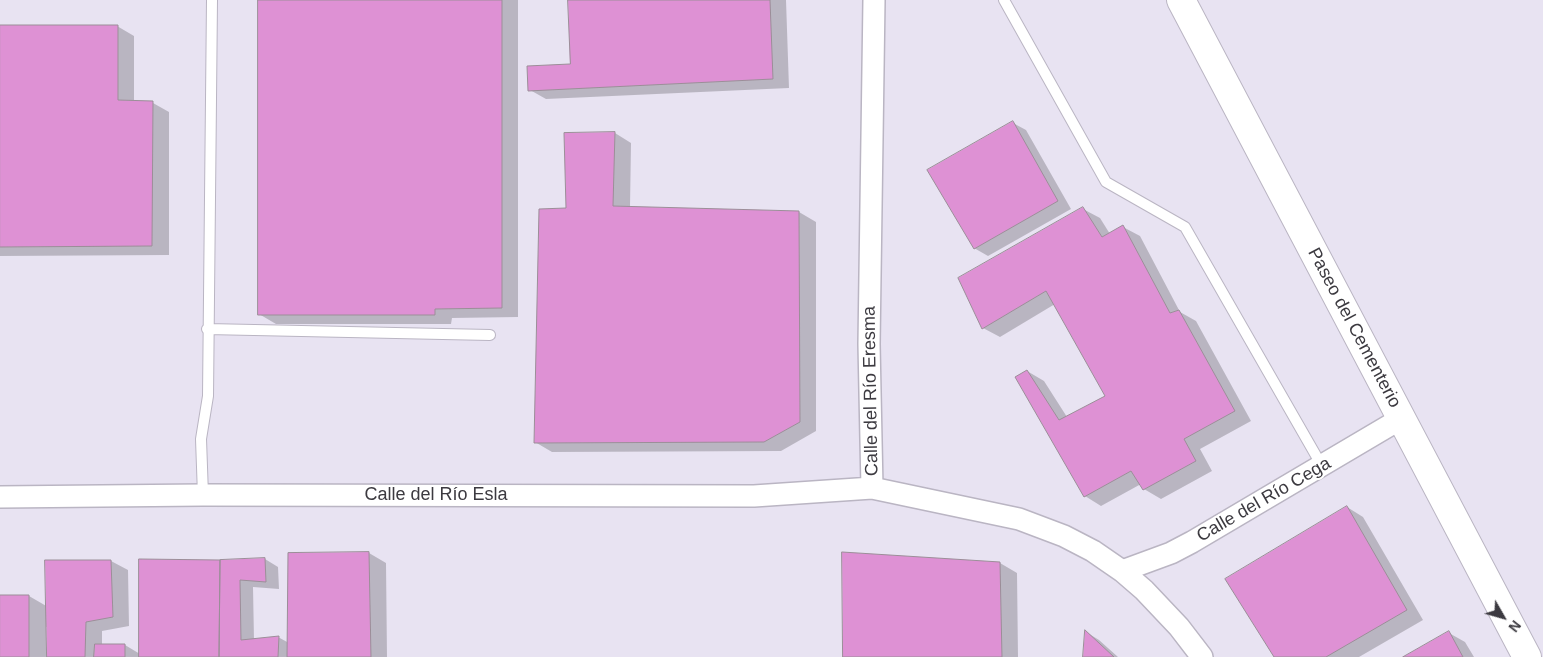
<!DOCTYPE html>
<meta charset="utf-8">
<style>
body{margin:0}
#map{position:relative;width:1543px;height:657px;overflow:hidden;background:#e8e3f2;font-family:Helvetica,sans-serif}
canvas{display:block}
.north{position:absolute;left:1478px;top:592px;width:50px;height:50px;-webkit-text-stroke:4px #fff;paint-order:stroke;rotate:128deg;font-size:14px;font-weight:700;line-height:20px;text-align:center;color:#3c3a40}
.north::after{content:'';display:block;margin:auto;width:18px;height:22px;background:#3c3a40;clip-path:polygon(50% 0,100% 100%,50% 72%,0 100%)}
</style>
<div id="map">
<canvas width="1543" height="657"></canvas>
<div class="north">N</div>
</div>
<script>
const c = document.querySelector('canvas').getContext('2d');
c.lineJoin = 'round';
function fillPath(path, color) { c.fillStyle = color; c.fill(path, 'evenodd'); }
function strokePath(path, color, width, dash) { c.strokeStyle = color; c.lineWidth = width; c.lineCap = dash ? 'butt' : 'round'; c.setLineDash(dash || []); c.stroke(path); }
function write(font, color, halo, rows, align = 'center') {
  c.font = font + ' Helvetica,sans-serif'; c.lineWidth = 4; c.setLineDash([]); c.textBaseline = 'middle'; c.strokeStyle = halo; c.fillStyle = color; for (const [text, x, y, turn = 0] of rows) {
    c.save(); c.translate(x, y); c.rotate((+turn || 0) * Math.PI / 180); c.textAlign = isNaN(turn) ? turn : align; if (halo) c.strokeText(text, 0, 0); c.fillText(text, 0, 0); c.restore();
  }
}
fillPath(new Path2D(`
 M 259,0 L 518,0 L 518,317 L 452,318 L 451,324 L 276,324 L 259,314 Z
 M 569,0 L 786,0 L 789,88 L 546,99 L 530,90 L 571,66 Z
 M 0,26 L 117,26 L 134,36 L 134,102 L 153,103 L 169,112 L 169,255 L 0,256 Z
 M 1013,123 L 1026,130 L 1071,209 L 988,256 L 974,248 Z
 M 615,133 L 631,143 L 630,207 L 799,212 L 816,222 L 816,431 L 781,451 L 552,452 L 535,442 L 567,209 Z
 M 1083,209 L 1100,218 L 1110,234 L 1123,227 L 1140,236 L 1180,312 L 1196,321 L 1251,421 L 1200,449 L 1212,471 L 1161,499 L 1144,489 L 1141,484 L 1101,506 L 1085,496 L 1027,371 L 1044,381 L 1067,417 L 1107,396 L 1055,304 L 1000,337 L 983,328 Z
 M 1347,507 L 1363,517 L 1423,620 L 1359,657 L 1276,657 Z
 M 369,553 L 386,563 L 387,657 L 49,657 L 48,627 L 46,627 L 46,657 L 0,657 L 0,596 L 29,596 L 48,607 L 47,561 L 111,561 L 128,570 L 129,626 L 102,631 L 102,645 L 125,645 L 140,654 L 220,561 L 265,559 L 278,567 L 279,589 L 253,587 L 254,640 L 278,637 L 289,643 Z
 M 1000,563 L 1017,573 L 1018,657 L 844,657 Z
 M 1086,632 L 1099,640 L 1118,657 L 1085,657 Z
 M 1449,633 L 1465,642 L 1474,657 L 1406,657 Z`), '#0003');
const building = new Path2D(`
 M 258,0 L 502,0 L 502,308 L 435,309 L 435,315 L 258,315 Z
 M 568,0 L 770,0 L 773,79 L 528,91 L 527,66 L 570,64 Z
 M 0,25 L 118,25 L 118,100 L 153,101 L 152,246 L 0,247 Z
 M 1013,121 L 1058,201 L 974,249 L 927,170 Z
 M 615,132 L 613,206 L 799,211 L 800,422 L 764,442 L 534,443 L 539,209 L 566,208 L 564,133 Z
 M 1083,207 L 1102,237 L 1123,225 L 1170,313 L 1179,310 L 1235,411 L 1184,439 L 1196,461 L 1143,490 L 1131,471 L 1084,497 L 1015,377 L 1027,370 L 1059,420 L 1105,396 L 1046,291 L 982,329 L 958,278 Z
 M 1347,506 L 1407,610 L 1326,657 L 1274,657 L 1225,579 Z
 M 369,552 L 371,657 L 287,657 L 288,553 Z
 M 842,552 L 1000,562 L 1002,657 L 843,657 Z
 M 265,558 L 266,582 L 240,580 L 241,640 L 279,636 L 278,657 L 219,657 L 220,560 Z
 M 139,559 L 220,560 L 219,657 L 139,657 Z
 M 45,560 L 111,560 L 113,617 L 86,622 L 85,657 L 47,657 Z
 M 0,595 L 29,595 L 29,657 L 0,657 Z
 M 1085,630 L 1114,657 L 1083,657 Z
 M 1449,631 L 1463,657 L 1403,657 Z
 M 95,644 L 125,644 L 125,657 L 94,657 Z`);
fillPath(building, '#de91d4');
strokePath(building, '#9b8e98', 1);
const lane = new Path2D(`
 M 1004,0 L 1106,182 L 1185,227 L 1322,466
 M 207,329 L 490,335
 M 203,495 L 201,439 L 208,396 L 212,0`);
const street = new Path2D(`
 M 872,488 L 869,344 L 874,0
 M 0,497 L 203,495 L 754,496 L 872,488 L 1019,519 L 1064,536 L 1093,551 L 1122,571 L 1144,590 L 1179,627 L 1202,657
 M 1122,571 L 1171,553 L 1192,542 L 1402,418`);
const secondary = new Path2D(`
 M 1181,0 L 1527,657`);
strokePath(lane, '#bab5c3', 12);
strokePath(street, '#bab5c3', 24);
strokePath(secondary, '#bab5c3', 30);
strokePath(lane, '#fff', 10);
strokePath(street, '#fff', 21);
strokePath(secondary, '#fff', 28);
write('18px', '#3c3a40', '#fff', [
 ["Paseo del Cementerio",1354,328,62],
 ["Calle del Río Eresma",871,391,-91],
 ["Calle del Río Esla",436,495],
 ["Calle del Río Cega",1264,500,-30]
]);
</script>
